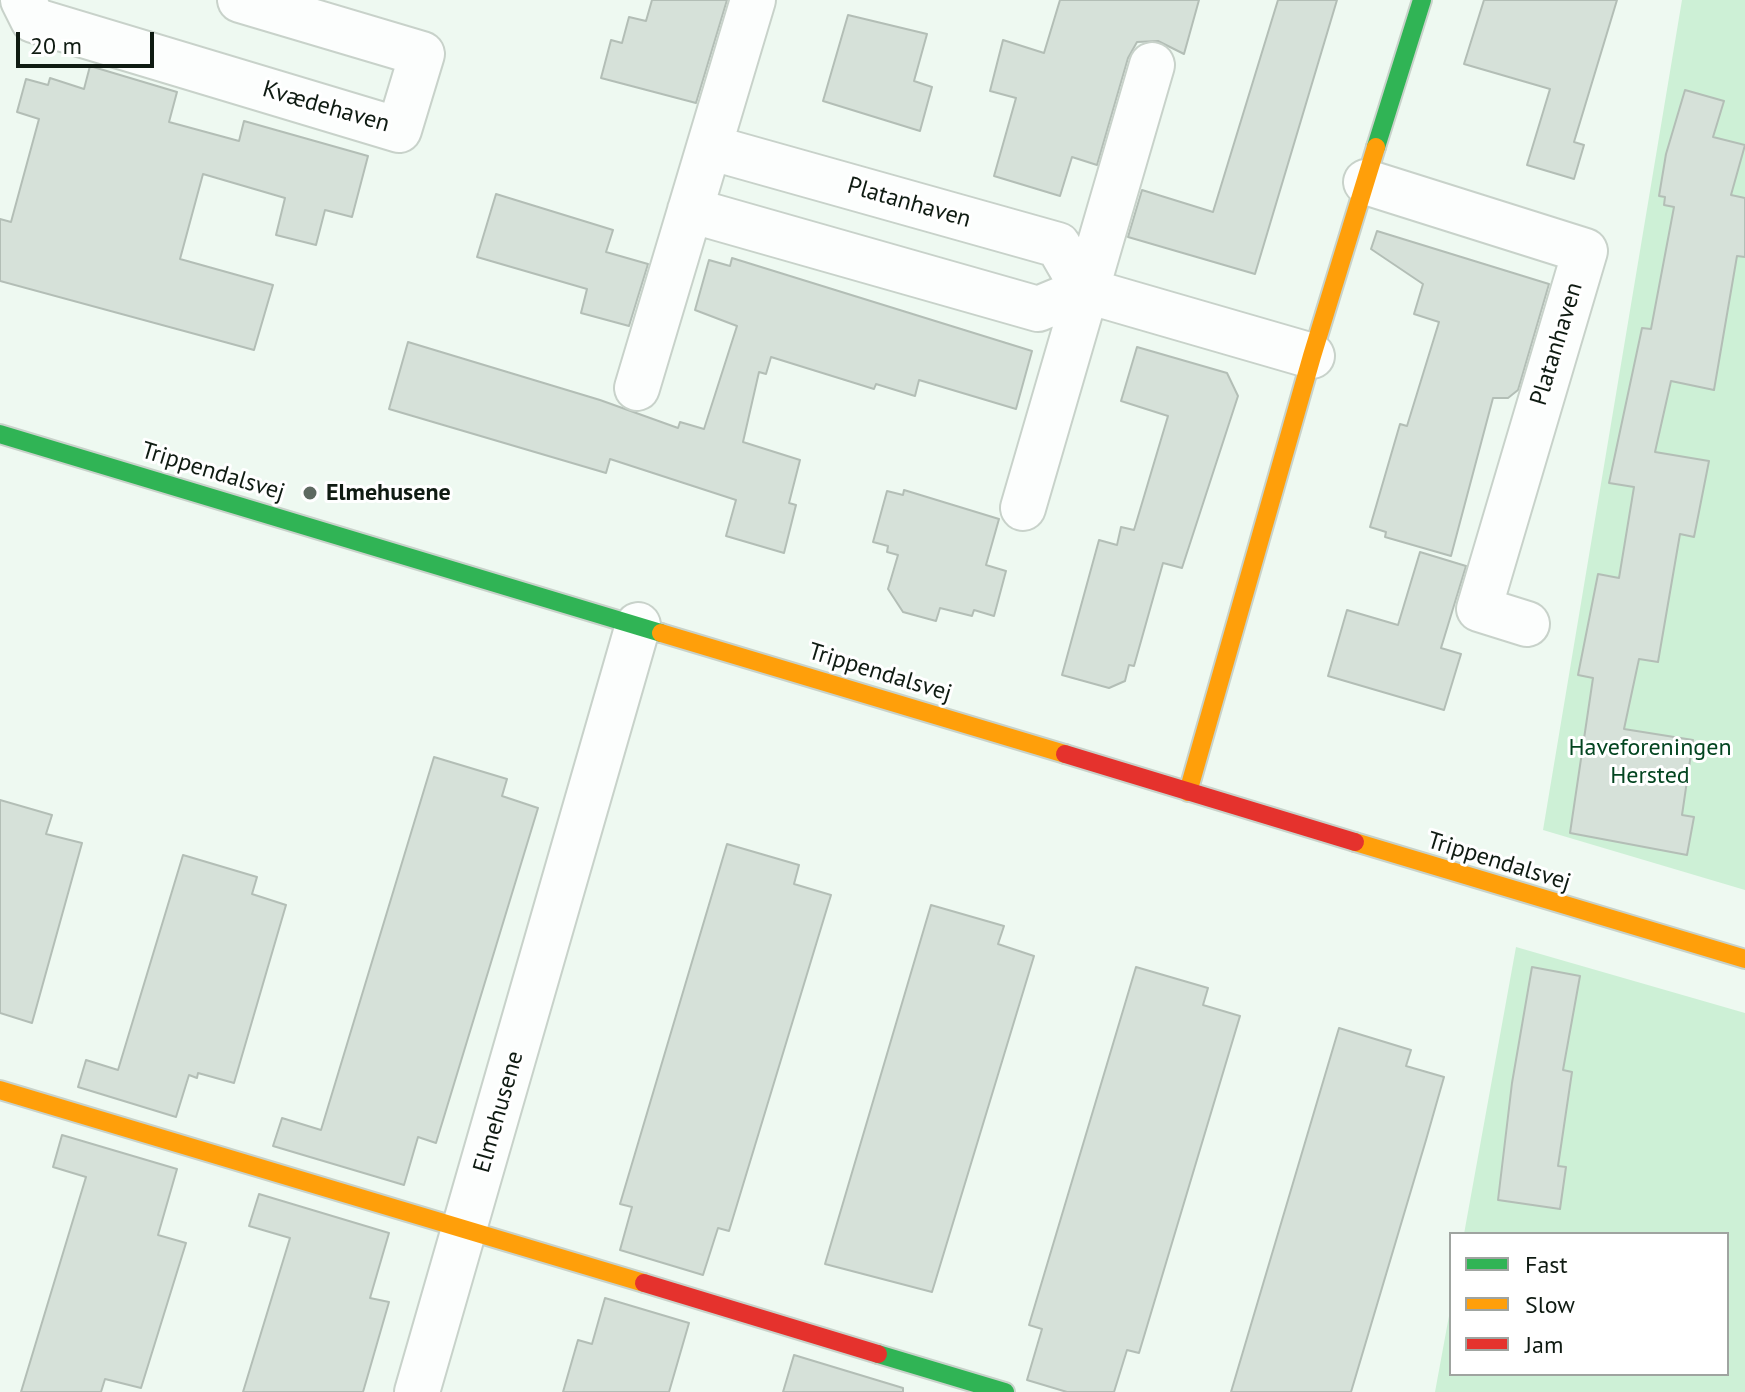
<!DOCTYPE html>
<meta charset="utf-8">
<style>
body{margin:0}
#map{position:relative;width:1745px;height:1392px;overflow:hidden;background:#eef9f1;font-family:"PT Sans",sans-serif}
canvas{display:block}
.legend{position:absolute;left:1449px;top:1232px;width:280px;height:144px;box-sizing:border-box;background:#fff;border:2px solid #9fa4a0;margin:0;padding:10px 14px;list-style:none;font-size:24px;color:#0f1b12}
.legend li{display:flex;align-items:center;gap:16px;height:40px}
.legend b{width:40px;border:2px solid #9fa4a0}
.scale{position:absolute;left:16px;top:32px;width:138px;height:36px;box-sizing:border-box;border:4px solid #0f1b12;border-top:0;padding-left:10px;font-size:24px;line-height:28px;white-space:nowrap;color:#0f1b12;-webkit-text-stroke:6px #fff;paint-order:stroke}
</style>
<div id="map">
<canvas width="1745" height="1392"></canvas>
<ul class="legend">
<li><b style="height:10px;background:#30b455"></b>Fast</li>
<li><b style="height:10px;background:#ff9f0a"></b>Slow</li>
<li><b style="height:10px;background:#e5322d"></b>Jam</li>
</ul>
<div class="scale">20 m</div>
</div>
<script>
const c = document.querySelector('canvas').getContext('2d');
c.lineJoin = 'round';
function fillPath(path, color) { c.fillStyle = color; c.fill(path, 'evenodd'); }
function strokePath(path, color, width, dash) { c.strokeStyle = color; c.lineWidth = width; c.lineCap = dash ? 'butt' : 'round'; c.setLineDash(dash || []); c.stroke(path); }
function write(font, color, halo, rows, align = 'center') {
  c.font = font + ' "PT Sans",sans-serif'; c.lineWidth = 6; c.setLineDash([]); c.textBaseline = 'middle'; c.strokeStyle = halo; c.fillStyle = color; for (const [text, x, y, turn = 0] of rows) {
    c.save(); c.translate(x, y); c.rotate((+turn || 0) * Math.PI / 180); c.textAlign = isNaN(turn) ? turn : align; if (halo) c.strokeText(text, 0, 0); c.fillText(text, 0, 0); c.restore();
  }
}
fillPath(new Path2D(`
 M 1682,0 L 1745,0 L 1745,890 L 1543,830 Z
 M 1516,947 L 1745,1013 L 1745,1392 L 1435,1392 L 1451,1305 L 1451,1374 L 1727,1374 L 1727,1234 L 1464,1234 Z`), '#cdf0d6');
const building = new Path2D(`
 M 652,0 L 727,0 L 696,103 L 601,78 L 611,40 L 622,43 L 629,17 L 646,21 Z
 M 1060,0 L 1199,0 L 1184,54 L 1158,41 L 1137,42 L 1128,58 L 1097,165 L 1072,157 L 1060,196 L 994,176 L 1016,98 L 990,91 L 1003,40 L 1044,53 Z
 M 1278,0 L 1337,0 L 1255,274 L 1128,237 L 1142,190 L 1213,212 Z
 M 1484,0 L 1617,0 L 1574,142 L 1584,145 L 1574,179 L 1527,165 L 1550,89 L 1464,64 Z
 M 848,15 L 927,34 L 914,81 L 932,87 L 920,131 L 823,101 Z
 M 90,66 L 177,92 L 169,122 L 239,141 L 244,121 L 368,156 L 352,217 L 325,210 L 316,245 L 276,235 L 285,198 L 203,174 L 180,259 L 273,285 L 254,350 L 0,281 L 0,219 L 11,222 L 39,119 L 17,112 L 26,79 L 48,85 L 50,78 L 84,89 Z
 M 1685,90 L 1724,101 L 1713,137 L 1745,145 L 1731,195 L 1745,198 L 1745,257 L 1737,256 L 1714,390 L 1671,381 L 1655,452 L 1709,461 L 1694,537 L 1680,534 L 1658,662 L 1639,659 L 1624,729 L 1693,740 L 1682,815 L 1694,817 L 1687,855 L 1570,833 L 1593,678 L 1578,675 L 1598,574 L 1619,578 L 1634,487 L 1609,483 L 1642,328 L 1651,329 L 1674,207 L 1664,205 L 1665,197 L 1659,196 L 1666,154 Z
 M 496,194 L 613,230 L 606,252 L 648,264 L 629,326 L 581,313 L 587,289 L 477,257 Z
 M 1377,231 L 1549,284 L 1518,390 L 1508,398 L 1493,398 L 1451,556 L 1385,537 L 1386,532 L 1370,527 L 1400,424 L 1407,426 L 1439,322 L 1414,314 L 1423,284 L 1371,249 Z
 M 732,258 L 1032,351 L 1016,409 L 919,380 L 915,396 L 876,384 L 874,389 L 771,357 L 766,374 L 759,372 L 743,442 L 800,460 L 789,503 L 796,505 L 784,553 L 726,536 L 736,500 L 610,459 L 606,473 L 389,409 L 408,342 L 600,400 L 678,428 L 680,422 L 704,429 L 737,326 L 695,310 L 709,260 L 730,266 Z
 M 1137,347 L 1227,373 L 1238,396 L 1182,568 L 1163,563 L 1134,666 L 1129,665 L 1125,681 L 1109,688 L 1062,675 L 1099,540 L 1117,545 L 1121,527 L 1134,530 L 1168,416 L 1121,401 Z
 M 904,490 L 999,519 L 986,565 L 1006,571 L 994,616 L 974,610 L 972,616 L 940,608 L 936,621 L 903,612 L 888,589 L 898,555 L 887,552 L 888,546 L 873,542 L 887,491 L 903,495 Z
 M 1420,552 L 1466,566 L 1441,648 L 1461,654 L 1444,710 L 1328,676 L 1347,610 L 1398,625 Z
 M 434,757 L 507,779 L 502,796 L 538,808 L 436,1143 L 418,1137 L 404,1185 L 273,1146 L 282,1118 L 321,1130 Z
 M 0,800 L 52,815 L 46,834 L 82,843 L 32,1023 L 0,1013 Z
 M 727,844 L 799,865 L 794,884 L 831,895 L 729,1231 L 718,1228 L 703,1275 L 620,1250 L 632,1207 L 620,1204 Z
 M 183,855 L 257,877 L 252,894 L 286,905 L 234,1083 L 198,1073 L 197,1078 L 189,1075 L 176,1117 L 78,1087 L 86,1060 L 118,1070 Z
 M 931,905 L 1004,926 L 998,944 L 1034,956 L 932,1292 L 825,1264 Z
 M 1136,967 L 1208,988 L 1203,1005 L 1240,1016 L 1139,1353 L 1127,1350 L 1114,1392 L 1067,1392 L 1027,1380 L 1042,1329 L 1029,1325 Z
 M 1532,967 L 1580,976 L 1563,1070 L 1572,1072 L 1558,1166 L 1566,1167 L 1560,1209 L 1498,1200 L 1512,1083 Z
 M 1339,1028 L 1411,1050 L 1406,1066 L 1444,1077 L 1426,1140 L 1351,1392 L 1231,1392 Z
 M 62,1135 L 177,1169 L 158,1235 L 186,1243 L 141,1388 L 105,1379 L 101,1392 L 21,1392 L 86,1177 L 53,1167 Z
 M 259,1194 L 389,1233 L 370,1298 L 389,1302 L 363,1392 L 243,1392 L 290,1238 L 249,1226 Z
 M 605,1298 L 689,1323 L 669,1392 L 563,1392 L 578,1340 L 592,1344 Z
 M 794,1355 L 903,1388 L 903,1392 L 783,1392 Z`);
fillPath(building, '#d6e1d9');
strokePath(building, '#b3beb6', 2);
const street = new Path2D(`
 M 23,0 L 33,20 L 399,130 L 422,54 L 240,0
 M 709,147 L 1058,245 L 1084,290 L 1312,356
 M 1366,182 L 1585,251 L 1479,609 L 1527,624
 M 690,210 L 1038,309 L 1084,290
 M 637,388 L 753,0
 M 1023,508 L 1152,65
 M 417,1392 L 638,625`);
const fast = new Path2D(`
 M 1376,147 L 1422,0
 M 0,434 L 661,633
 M 878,1354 L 1005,1392`);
const slow = new Path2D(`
 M 661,633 L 1065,754
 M 1188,792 L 1312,356 L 1376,147
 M 1355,842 L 1745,959
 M 0,1090 L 644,1283`);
const jam = new Path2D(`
 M 1065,754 L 1355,842
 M 644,1283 L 878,1354`);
strokePath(street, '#c8d2ca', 48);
strokePath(fast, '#c8d2ca', 22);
strokePath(slow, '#c8d2ca', 22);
strokePath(jam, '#c8d2ca', 22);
strokePath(street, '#fcfefd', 44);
strokePath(fast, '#30b455', 18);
strokePath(slow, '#ff9f0a', 18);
strokePath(jam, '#e5322d', 18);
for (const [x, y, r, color] of [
 [310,493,8,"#5d6960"]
]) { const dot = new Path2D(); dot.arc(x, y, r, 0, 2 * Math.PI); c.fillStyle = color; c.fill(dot); strokePath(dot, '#fff', 3); }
write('24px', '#0f1b12', '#fff', [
 ["Kvædehaven",326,107,16],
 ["Platanhaven",909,203,16],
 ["Platanhaven",1557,344,-73],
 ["Trippendalsvej",213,472,17],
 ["Trippendalsvej",880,673,17],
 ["Trippendalsvej",1499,862,17],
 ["Elmehusene",499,1112,-74]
]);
write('bold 24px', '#0f1b12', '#fff', [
 ["Elmehusene",326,493]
], 'left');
write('24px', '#034520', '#fff', [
 ["Haveforeningen",1650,748],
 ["Hersted",1650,776]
]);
</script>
